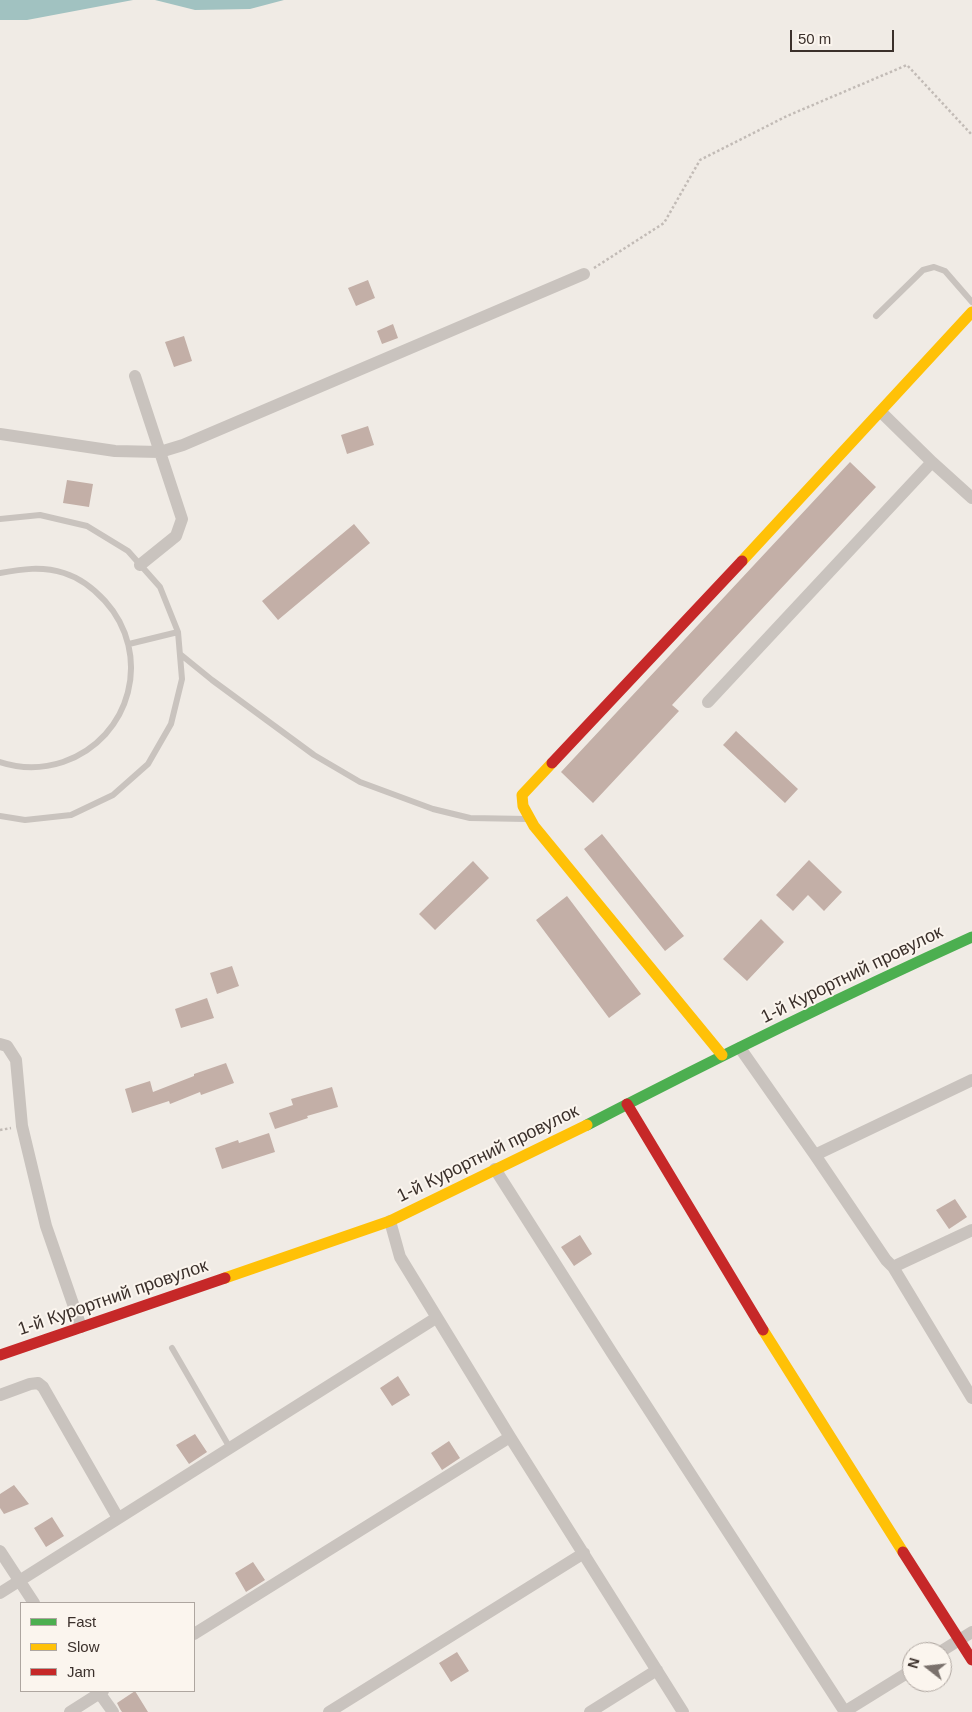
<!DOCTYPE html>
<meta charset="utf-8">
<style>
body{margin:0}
#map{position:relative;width:972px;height:1712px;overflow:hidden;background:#f0ebe5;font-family:Helvetica,sans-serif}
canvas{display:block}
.legend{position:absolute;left:20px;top:1602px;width:175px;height:90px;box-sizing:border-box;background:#fbf5ee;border:1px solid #aea6a0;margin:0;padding:6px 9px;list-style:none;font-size:15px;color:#3b302b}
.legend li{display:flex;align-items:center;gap:10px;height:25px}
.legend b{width:25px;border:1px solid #aea6a0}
.north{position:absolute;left:902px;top:1642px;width:50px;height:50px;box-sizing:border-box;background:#fbf5ee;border:1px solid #aea6a0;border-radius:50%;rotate:286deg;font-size:14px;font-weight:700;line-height:20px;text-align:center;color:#3b302b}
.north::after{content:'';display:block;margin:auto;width:18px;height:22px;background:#7a716c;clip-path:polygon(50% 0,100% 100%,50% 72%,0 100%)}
.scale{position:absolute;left:790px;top:30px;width:104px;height:22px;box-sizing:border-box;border:2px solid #3b302b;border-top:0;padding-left:6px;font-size:15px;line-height:18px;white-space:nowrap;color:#3b302b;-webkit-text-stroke:4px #fbf5ee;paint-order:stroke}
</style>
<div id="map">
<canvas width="972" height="1712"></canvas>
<ul class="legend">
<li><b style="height:6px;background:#4caf50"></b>Fast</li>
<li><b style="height:6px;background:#ffc107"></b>Slow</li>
<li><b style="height:6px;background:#c62828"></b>Jam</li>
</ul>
<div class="north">N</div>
<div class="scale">50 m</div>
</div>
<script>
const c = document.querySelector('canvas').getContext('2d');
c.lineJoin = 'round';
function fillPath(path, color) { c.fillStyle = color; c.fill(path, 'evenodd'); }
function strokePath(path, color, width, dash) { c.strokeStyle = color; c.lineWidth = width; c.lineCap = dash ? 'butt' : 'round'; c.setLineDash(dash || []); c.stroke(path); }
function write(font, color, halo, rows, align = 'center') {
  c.font = font + ' Helvetica,sans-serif'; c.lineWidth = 4; c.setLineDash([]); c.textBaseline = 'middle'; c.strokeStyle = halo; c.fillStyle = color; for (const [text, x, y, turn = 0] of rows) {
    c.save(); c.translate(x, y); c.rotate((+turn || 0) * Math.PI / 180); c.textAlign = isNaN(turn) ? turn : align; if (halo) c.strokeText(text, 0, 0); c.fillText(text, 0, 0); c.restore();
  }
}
fillPath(new Path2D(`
 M 0,0 L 133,0 L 27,20 L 0,20 Z
 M 155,0 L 284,0 L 250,9 L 195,10 Z`), '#a1c2c1');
fillPath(new Path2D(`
 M 368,280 L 375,298 L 356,306 L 348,288 Z
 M 393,324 L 398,338 L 382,344 L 377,331 Z
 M 184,336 L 192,361 L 174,367 L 165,342 Z
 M 368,426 L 374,445 L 347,454 L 341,435 Z
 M 850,462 L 876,487 L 672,705 L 679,711 L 593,803 L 561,772 Z
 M 67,480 L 93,484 L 89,507 L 63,503 Z
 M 354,524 L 370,543 L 278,620 L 262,601 Z
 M 736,731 L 798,789 L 785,803 L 723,745 Z
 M 602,834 L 684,936 L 665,951 L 584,849 Z
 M 809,860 L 842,892 L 824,911 L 808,895 L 793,911 L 776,895 Z
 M 473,861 L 489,878 L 435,930 L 419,914 Z
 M 567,896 L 641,994 L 609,1018 L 536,920 Z
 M 761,919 L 784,942 L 747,981 L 723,959 Z
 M 232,966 L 239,986 L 217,994 L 210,973 Z
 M 207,998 L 214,1018 L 181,1028 L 175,1009 Z
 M 226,1063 L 234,1083 L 201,1095 L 200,1092 L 170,1104 L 169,1101 L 132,1113 L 125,1089 L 150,1081 L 153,1092 L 194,1076 L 194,1074 Z
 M 332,1087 L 338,1107 L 307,1116 L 308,1118 L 275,1129 L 269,1113 L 293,1105 L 291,1099 Z
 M 269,1133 L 275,1152 L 222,1169 L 215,1148 L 238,1140 L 239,1143 Z
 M 955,1199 L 967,1217 L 949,1229 L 936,1210 Z
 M 580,1235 L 592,1254 L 574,1266 L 561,1247 Z
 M 398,1376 L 410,1395 L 392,1406 L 380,1388 Z
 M 195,1434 L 207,1452 L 189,1464 L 176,1445 Z
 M 449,1441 L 460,1458 L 442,1470 L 431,1453 Z
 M 14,1485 L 29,1504 L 4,1514 L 0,1508 L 0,1494 Z
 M 52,1517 L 64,1536 L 46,1547 L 34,1528 Z
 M 253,1562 L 265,1580 L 246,1592 L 235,1573 Z
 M 457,1652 L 469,1671 L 451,1682 L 439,1663 Z
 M 135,1691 L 148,1712 L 122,1712 L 120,1709 L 117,1703 Z`), '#c3afa7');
strokePath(new Path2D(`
 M 594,268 L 664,223 L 700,160 L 787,116 L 907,65 L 972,135
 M 0,1130 L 11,1128`), '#c2bbb6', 2.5, [2.5, 2.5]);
strokePath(new Path2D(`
 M 876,316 L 923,270 L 934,267 L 945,271 L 972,302
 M 0,519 L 40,515 L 87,526 L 128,551 L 160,587 L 178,632 L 182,679 L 171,724 L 148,764 L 113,795 L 71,815 L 25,820 L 0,816
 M 0,573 C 22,569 42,566 64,573 C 80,578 94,589 105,601 C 153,654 132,738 63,762 C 42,769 21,769 0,762
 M 129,644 L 178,632
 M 180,654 L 212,680 L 314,755 L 360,782 L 433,809 L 470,818 L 527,819
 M 172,1348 L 230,1448`), '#c9c3be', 6);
strokePath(new Path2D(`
 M 135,376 L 182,519 L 176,536 L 140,565
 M 0,434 L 115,451 L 160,452 L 183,445 L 584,274
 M 932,462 L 972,498
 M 708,702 L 932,462 L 881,412
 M 0,1044 L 7,1046 L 16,1060 L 22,1126 L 46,1226 L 81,1327
 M 740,1048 L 815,1155 L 886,1260 L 893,1267 L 972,1398
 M 815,1155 L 972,1080
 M 495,1169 L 612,1353 L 845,1712
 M 390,1221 L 400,1257 L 510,1437 L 683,1712
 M 893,1267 L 972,1230
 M 0,1395 L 30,1384 L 38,1383 L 43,1387 L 118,1518
 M 0,1551 L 34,1603
 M 0,1593 L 436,1318
 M 194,1634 L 510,1437
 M 940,1652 L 972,1632
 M 98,1691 L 113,1712
 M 70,1712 L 103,1691
 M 329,1712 L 584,1553
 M 590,1712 L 657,1670
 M 844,1712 L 912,1670`), '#c9c3be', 12);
strokePath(new Path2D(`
 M 587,1125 C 714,1059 842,996 972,937`), '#4caf50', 11);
strokePath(new Path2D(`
 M 742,561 L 972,312
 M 552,763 L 522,795 L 523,806 L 534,826 L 722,1055
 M 225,1278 L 390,1221 L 587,1125
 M 763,1330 L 903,1552`), '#ffc107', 11);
strokePath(new Path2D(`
 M 552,763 L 742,561
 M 627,1104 L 763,1330
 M 0,1355 L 225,1278
 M 903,1552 L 972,1660`), '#c62828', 11);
write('18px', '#3b302b', '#fbf5ee', [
 ["1-й Курортний провулок",852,975,-26],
 ["1-й Курортний провулок",488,1154,-26],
 ["1-й Курортний провулок",113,1298,-19]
]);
</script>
